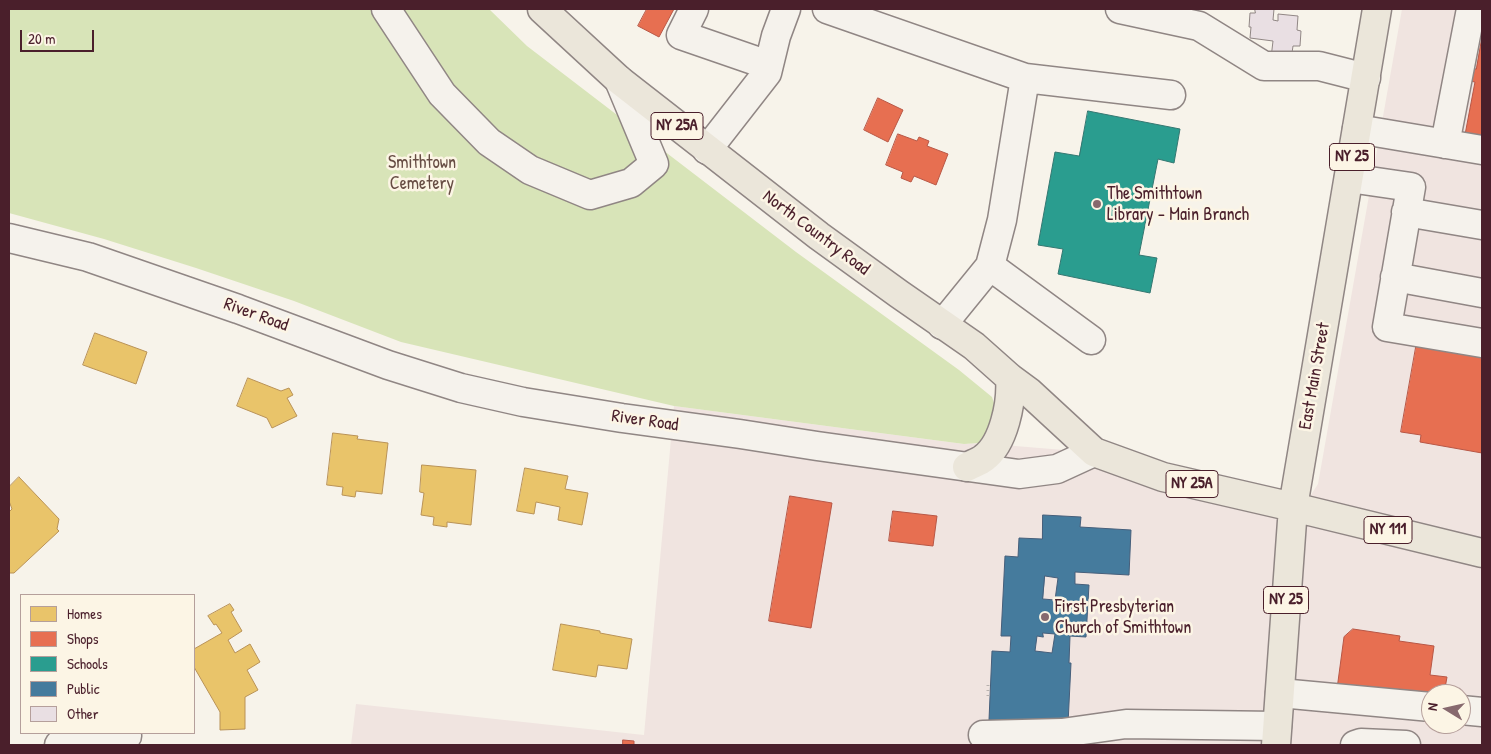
<!DOCTYPE html>
<style>
body{margin:0}
#map{position:relative;width:1491px;height:754px;overflow:hidden;background:#f7f3ea;font-family:"Patrick Hand",sans-serif}
canvas{display:block}
.frame{position:absolute;inset:0;border:10px solid #4a1f2b;pointer-events:none}
.legend{position:absolute;left:20px;top:594px;width:175px;height:140px;box-sizing:border-box;background:#fcf5e5;border:1px solid #b59f9b;margin:0;padding:6px 9px;list-style:none;font-size:15px;color:#4a1f2b}
.legend li{display:flex;align-items:center;gap:10px;height:25px}
.legend b{width:25px;border:1px solid #b59f9b}
.north{position:absolute;left:1421px;top:684px;width:50px;height:50px;box-sizing:border-box;background:#fcf5e5;border:1px solid #b59f9b;border-radius:50%;rotate:279deg;font-size:14px;font-weight:700;line-height:20px;text-align:center;color:#4a1f2b}
.north::after{content:'';display:block;margin:auto;width:18px;height:22px;background:#87696e;clip-path:polygon(50% 0,100% 100%,50% 72%,0 100%)}
.scale{position:absolute;left:20px;top:30px;width:74px;height:22px;box-sizing:border-box;border:2px solid #4a1f2b;border-top:0;padding-left:6px;font-size:15px;line-height:18px;white-space:nowrap;color:#4a1f2b;-webkit-text-stroke:4px #fcf5e5;paint-order:stroke}
</style>
<div id="map">
<canvas width="1491" height="754"></canvas>
<div class="frame"></div>
<ul class="legend">
<li><b style="height:14px;background:#e9c46a"></b>Homes</li>
<li><b style="height:14px;background:#e76f51"></b>Shops</li>
<li><b style="height:14px;background:#2a9d8f"></b>Schools</li>
<li><b style="height:14px;background:#457b9d"></b>Public</li>
<li><b style="height:14px;background:#e9dfe3"></b>Other</li>
</ul>
<div class="north">N</div>
<div class="scale">20 m</div>
</div>
<script>
const c = document.querySelector('canvas').getContext('2d');
c.lineJoin = 'round';
function fillPath(path, color) { c.fillStyle = color; c.fill(path, 'evenodd'); }
function strokePath(path, color, width, dash) { c.strokeStyle = color; c.lineWidth = width; c.lineCap = dash ? 'butt' : 'round'; c.setLineDash(dash || []); c.stroke(path); }
function write(font, color, halo, rows, align = 'center') {
  c.font = font + ' "Patrick Hand",sans-serif'; c.lineWidth = 5; c.setLineDash([]); c.textBaseline = 'middle'; c.strokeStyle = halo; c.fillStyle = color; for (const [text, x, y, turn = 0] of rows) {
    c.save(); c.translate(x, y); c.rotate((+turn || 0) * Math.PI / 180); c.textAlign = isNaN(turn) ? turn : align; if (halo) c.strokeText(text, 0, 0); c.fillText(text, 0, 0); c.restore();
  }
}
fillPath(new Path2D(`
 M 1402,9 L 1482,9 L 1482,745 L 351,745 L 356,704 L 644,735 L 674,406 L 964,444 L 979,443 L 1100,453 L 1299,513 L 1318,484 ZM 1431,694 L 1461,694 L 1461,724 L 1431,724 Z`), '#f0e4e0');
fillPath(new Path2D(`
 M 9,9 L 489,9 L 527,46 L 796,252 L 959,370 L 992,397 L 995,406 L 989,432 L 979,443 L 964,444 L 674,406 L 401,342 L 294,301 L 196,268 L 104,239 L 9,213 Z`), '#d8e4b8');
const homes = new Path2D(`
 M 95,333 L 147,352 L 136,384 L 83,365 Z
 M 248,378 L 281,391 L 289,388 L 293,395 L 287,398 L 297,416 L 272,428 L 267,418 L 237,406 Z
 M 333,433 L 358,436 L 357,439 L 388,443 L 382,494 L 356,491 L 355,497 L 342,495 L 343,487 L 327,485 Z
 M 422,465 L 476,470 L 471,525 L 447,522 L 447,527 L 433,525 L 434,517 L 421,515 L 424,493 L 420,492 Z
 M 525,468 L 568,476 L 565,489 L 588,493 L 582,525 L 558,520 L 560,507 L 536,502 L 534,514 L 517,511 Z
 M 19,477 L 59,519 L 57,529 L 59,531 L 14,573 L 9,573 L 9,512 L 12,509 L 9,501 L 9,487 Z
 M 230,604 L 234,610 L 231,612 L 242,631 L 228,640 L 235,653 L 250,644 L 260,662 L 247,670 L 258,690 L 245,697 L 245,729 L 220,730 L 220,712 L 194,667 L 194,649 L 222,633 L 216,624 L 214,625 L 208,616 Z
 M 561,624 L 600,631 L 600,633 L 632,639 L 627,669 L 598,665 L 596,677 L 553,670 Z`);
fillPath(homes, '#e9c46a');
strokePath(homes, '#b99257', 1);
const shops = new Path2D(`
 M 647,9 L 674,9 L 659,37 L 638,26 Z
 M 1482,37 L 1482,143 L 1464,140 L 1475,82 L 1445,76 L 1447,64 L 1476,69 Z
 M 878,98 L 903,110 L 888,142 L 864,130 Z
 M 898,134 L 917,141 L 919,137 L 929,141 L 927,146 L 948,154 L 936,185 L 914,176 L 911,182 L 901,178 L 903,172 L 886,165 Z
 M 1418,336 L 1482,347 L 1482,453 L 1420,442 L 1421,435 L 1401,432 Z
 M 790,496 L 832,503 L 811,628 L 769,621 Z
 M 893,511 L 937,516 L 933,546 L 889,541 Z
 M 1353,629 L 1400,636 L 1399,641 L 1434,646 L 1430,675 L 1447,677 L 1444,694 L 1337,689 L 1344,637 Z
 M 623,740 L 634,741 L 634,745 L 623,745 Z`);
fillPath(shops, '#e76f51');
strokePath(shops, '#b85746', 1);
const schools = new Path2D(`
 M 1088,111 L 1180,129 L 1174,163 L 1158,159 L 1139,255 L 1157,258 L 1150,293 L 1058,274 L 1063,249 L 1038,245 L 1055,152 L 1079,156 Z`);
fillPath(schools, '#2a9d8f');
strokePath(schools, '#347771', 1);
const public = new Path2D(`
 M 1043,515 L 1081,517 L 1080,527 L 1131,530 L 1129,575 L 1075,572 L 1075,584 L 1089,585 L 1086,637 L 1070,636 L 1069,663 L 1071,663 L 1068,724 L 989,720 L 992,651 L 1010,652 L 1011,636 L 1001,636 L 1005,556 L 1018,557 L 1019,538 L 1042,539 ZM 1045,576 L 1058,578 L 1055,600 L 1043,599 ZM 1043,633 L 1055,634 L 1052,653 L 1035,651 L 1037,636 L 1043,637 Z`);
fillPath(public, '#457b9d');
strokePath(public, '#465f7b', 1);
const building = new Path2D(`
 M 1255,9 L 1274,9 L 1273,20 L 1278,21 L 1278,14 L 1298,16 L 1297,30 L 1301,31 L 1300,46 L 1293,46 L 1291,60 L 1271,58 L 1273,41 L 1250,38 L 1251,27 L 1249,27 L 1250,13 L 1255,13 Z`);
fillPath(building, '#e9dfe3');
strokePath(building, '#908684', 1);
const minor = new Path2D(`
 M 386,9 L 442,94 L 489,142 L 530,170 L 590,195 L 631,183 L 654,164 L 619,80
 M 694,9 L 681,35 L 768,65
 M 827,9 L 1025,78 L 1002,220 L 990,266 L 1091,340
 M 1120,9 L 1199,26 L 1264,66 L 1319,66 L 1366,78
 M 1025,78 L 1171,95
 M 1357,129 L 1482,150
 M 1445,144 L 1471,9
 M 707,150 L 767,73 L 776,36 L 786,9
 M 1349,178 L 1411,187 L 1387,327 L 1482,343
 M 1406,212 L 1482,225
 M 9,238 L 88,257 L 238,309 L 388,365 L 461,388 L 523,402 L 622,418 L 740,434 L 817,446 L 1019,474 L 1057,469 L 1094,452
 M 1395,277 L 1482,293
 M 942,325 L 990,266
 M 1280,693 L 1431,707
 M 1461,710 L 1482,712
 M 983,735 L 1062,733 L 1126,724 L 1277,726
 M 59,745 L 127,736
 M 1355,745 L 1361,743 L 1406,745`);
const major = new Path2D(`
 M 542,9 L 619,80 L 819,236 L 899,294 L 974,346 L 1010,378 L 1029,392 L 1094,452 L 1163,477 L 1293,507 L 1482,553
 M 967,467 C 972,464 979,462 984,458 C 1004,443 1012,402 1010,378
 M 1276,745 L 1293,507 L 1377,9`);
strokePath(minor, '#908684', 31);
strokePath(major, '#908684', 31);
strokePath(new Path2D(`
 M 988,696 L 988,684 L 990,684`), '#b8b1ae', 3, [1, 4]);
strokePath(minor, '#f5f2ec', 28);
strokePath(major, '#ebe6da', 28);
for (const [x, y, r, color] of [
 [1097,204,5,"#87696e"],
 [1045,617,5,"#87696e"]
]) { const dot = new Path2D(); dot.arc(x, y, r, 0, 2 * Math.PI); c.fillStyle = color; c.fill(dot); strokePath(dot, '#fcf5e5', 2); }
for (const [x, y, w] of [
 [677,126,52],
 [1352,157,45],
 [1192,484,52],
 [1388,530,48],
 [1286,600,45]
]) { const box = new Path2D(); box.roundRect(x - w / 2, y - 13.5, w, 27, 4); c.fillStyle = '#fcf5e5'; c.fill(box); strokePath(box, '#4a1f2b', 1); }
write('bold 16px', '#4a1f2b', null, [
 ["NY 25A",677,126],
 ["NY 25",1352,157],
 ["NY 25A",1192,484],
 ["NY 111",1388,530],
 ["NY 25",1286,600]
]);
write('18px', '#674d44', '#fcf5e5', [
 ["Smithtown",422,163],
 ["Cemetery",422,184]
]);
write('18px', '#4a1f2b', '#fcf5e5', [
 ["The Smithtown",1107,194],
 ["Library - Main Branch",1107,215],
 ["First Presbyterian",1055,607],
 ["Church of Smithtown",1055,628]
], 'left');
write('18px', '#4a1f2b', '#fcf5e5', [
 ["North Country Road",816,233,37],
 ["River Road",256,315,20],
 ["East Main Street",1315,376,-80],
 ["River Road",645,421,8]
]);
</script>
